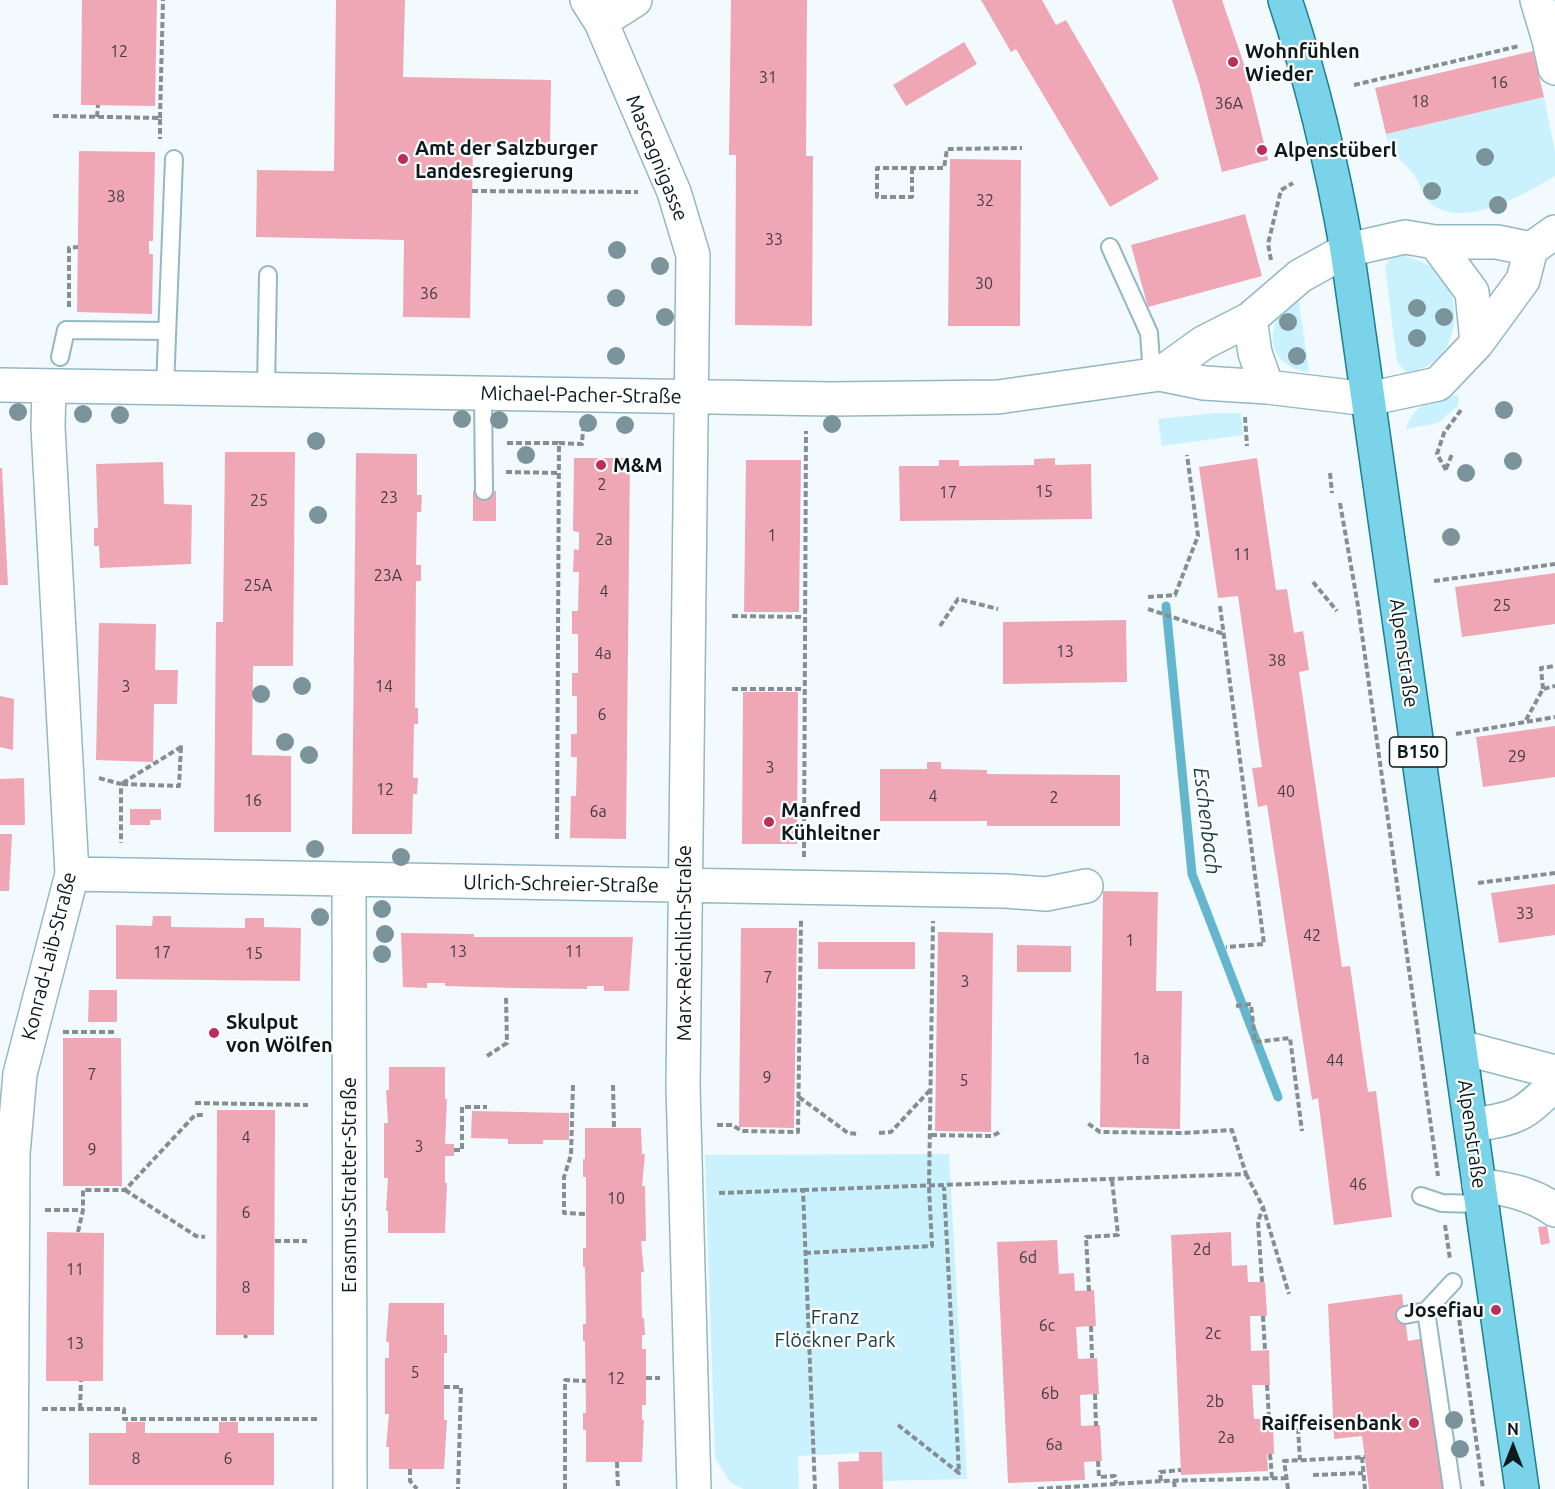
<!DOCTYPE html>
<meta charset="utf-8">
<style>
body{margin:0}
#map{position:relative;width:1555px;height:1489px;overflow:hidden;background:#f3fafd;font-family:Ubuntu,sans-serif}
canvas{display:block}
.north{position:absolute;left:1483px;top:1417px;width:60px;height:60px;-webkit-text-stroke:4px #fff;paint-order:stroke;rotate:0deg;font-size:16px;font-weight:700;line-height:24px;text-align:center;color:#0c1a1e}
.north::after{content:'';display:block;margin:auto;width:21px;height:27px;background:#0c1a1e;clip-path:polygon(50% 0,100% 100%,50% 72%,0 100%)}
</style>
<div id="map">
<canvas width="1555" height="1489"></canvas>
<div class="north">N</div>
</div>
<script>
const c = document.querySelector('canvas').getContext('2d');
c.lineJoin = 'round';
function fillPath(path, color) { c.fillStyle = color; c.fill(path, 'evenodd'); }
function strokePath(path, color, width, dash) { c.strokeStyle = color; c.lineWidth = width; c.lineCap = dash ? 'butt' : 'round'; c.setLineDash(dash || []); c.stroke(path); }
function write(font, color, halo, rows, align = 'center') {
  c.font = font + ' Ubuntu,sans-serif'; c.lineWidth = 4.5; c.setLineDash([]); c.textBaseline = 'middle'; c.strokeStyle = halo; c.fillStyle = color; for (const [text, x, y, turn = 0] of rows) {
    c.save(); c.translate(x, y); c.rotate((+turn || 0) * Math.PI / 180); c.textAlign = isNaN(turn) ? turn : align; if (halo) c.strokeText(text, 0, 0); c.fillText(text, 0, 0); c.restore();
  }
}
fillPath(new Path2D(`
 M 1544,97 L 1555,151 L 1555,176 C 1526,193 1468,228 1434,206 C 1425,200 1420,184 1414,175 C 1404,162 1388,151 1386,134 Z
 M 1403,255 C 1418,260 1433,265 1443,278 C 1468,313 1452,369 1406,372 L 1397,362 L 1385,266 L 1391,257 Z
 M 1298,296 L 1309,372 C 1262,365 1263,320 1298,296 Z
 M 1459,395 L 1458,406 L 1438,423 L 1406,429 C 1413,403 1437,397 1459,395 Z
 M 1214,413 L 1241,413 L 1243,435 L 1162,446 L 1158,419 Z
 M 949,1154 L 967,1479 L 883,1481 L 882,1452 L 798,1456 L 799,1489 L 743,1489 L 730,1482 L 715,1458 L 705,1155 Z`), '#caf2fe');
strokePath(new Path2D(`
 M 1166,606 L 1192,874 L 1278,1097`), '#64b6ce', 9);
fillPath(new Path2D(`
 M 82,0 L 157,0 L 155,106 L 81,105 Z
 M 336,0 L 405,0 L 403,77 L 551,80 L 550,148 L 473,146 L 470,318 L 403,317 L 404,240 L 256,237 L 257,170 L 334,171 Z
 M 731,0 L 807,0 L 806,156 L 813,156 L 812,326 L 735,325 L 736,155 L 729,155 Z
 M 981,0 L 1042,0 L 1056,25 L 1066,20 L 1159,179 L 1110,207 L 1016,49 L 1011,52 Z
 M 1172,0 L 1222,0 L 1246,70 L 1268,160 L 1222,172 L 1199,83 Z
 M 964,42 L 977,64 L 906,106 L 893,85 Z
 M 1533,51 L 1544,97 L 1386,134 L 1375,88 Z
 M 79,151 L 155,152 L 153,241 L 149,241 L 149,254 L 153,254 L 152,314 L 77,312 Z
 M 950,159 L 1021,160 L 1020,326 L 948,326 Z
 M 1245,214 L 1262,276 L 1148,307 L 1131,245 Z
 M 225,452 L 295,452 L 293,666 L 253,666 L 252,755 L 291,756 L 291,832 L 214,832 L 216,622 L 223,622 Z
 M 356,453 L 417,454 L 417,495 L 422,495 L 421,512 L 417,512 L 416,565 L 421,565 L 421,581 L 416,581 L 415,708 L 418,708 L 418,724 L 414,724 L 413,778 L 418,778 L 417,794 L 413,794 L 412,834 L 352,834 Z
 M 574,458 L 630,458 L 626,839 L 570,838 L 571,796 L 576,796 L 577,757 L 571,757 L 571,734 L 577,734 L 577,696 L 572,696 L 572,673 L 578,673 L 578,634 L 572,634 L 572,611 L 578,611 L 579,572 L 573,572 L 574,549 L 579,550 L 579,532 L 573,531 Z
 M 1055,458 L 1055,465 L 1091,464 L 1092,519 L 900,521 L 899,466 L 939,466 L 939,460 L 959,460 L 959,466 L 1034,465 L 1034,459 Z
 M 1257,458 L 1276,590 L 1287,589 L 1294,633 L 1303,631 L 1309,670 L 1299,672 L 1342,967 L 1350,966 L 1368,1092 L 1376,1091 L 1392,1217 L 1334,1225 L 1318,1098 L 1312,1100 L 1267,805 L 1258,807 L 1252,768 L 1262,767 L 1238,596 L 1218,598 L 1199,467 Z
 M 746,460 L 801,460 L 799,612 L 744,612 Z
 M 163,462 L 164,504 L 192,505 L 191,564 L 100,568 L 99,546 L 94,546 L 94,528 L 98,528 L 96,464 Z
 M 0,468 L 2,468 L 8,585 L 0,585 Z
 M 473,491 L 496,491 L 496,521 L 473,521 Z
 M 1555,573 L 1555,624 L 1462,637 L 1455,587 Z
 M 1126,620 L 1127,682 L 1003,684 L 1003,622 Z
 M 99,623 L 156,624 L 155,670 L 178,670 L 177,704 L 154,704 L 153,762 L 96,760 Z
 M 743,692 L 798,692 L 797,844 L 742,844 Z
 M 0,696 L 14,699 L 13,750 L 0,747 Z
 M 1555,726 L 1555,777 L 1483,787 L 1476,737 Z
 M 927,762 L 941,762 L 941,769 L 987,770 L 987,774 L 1120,775 L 1120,826 L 987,826 L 987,821 L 880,821 L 880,769 L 927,769 Z
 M 24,778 L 25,825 L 0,825 L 0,779 Z
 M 130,809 L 161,809 L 161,820 L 150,820 L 150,825 L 130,825 Z
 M 0,834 L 12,834 L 9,891 L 0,891 Z
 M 1555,884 L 1555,935 L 1499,943 L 1491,893 Z
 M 1103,891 L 1158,892 L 1156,991 L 1182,991 L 1180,1129 L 1100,1127 Z
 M 153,916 L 171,916 L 171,927 L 245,928 L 245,918 L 264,918 L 264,927 L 301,928 L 300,981 L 116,979 L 116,925 L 152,926 Z
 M 741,928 L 797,928 L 794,1128 L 739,1127 Z
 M 938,932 L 993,933 L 991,1132 L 935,1131 Z
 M 401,933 L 474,934 L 474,937 L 633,937 L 629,991 L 604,991 L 604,986 L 587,986 L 587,989 L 515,988 L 445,986 L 445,983 L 427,983 L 427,988 L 403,987 Z
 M 818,942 L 915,942 L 915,969 L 818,969 Z
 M 1017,945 L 1071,946 L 1071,972 L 1017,972 Z
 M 89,990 L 117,990 L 117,1022 L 88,1022 Z
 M 63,1038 L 121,1038 L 122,1186 L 63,1186 Z
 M 389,1067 L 445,1067 L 445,1099 L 447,1099 L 445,1144 L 454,1144 L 454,1156 L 445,1156 L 445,1183 L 447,1183 L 445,1233 L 388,1233 L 388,1211 L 386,1211 L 388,1178 L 384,1178 L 384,1123 L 388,1123 L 386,1090 L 389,1090 Z
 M 217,1110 L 275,1110 L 274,1335 L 216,1335 Z
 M 472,1111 L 569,1113 L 569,1140 L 543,1140 L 543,1144 L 508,1144 L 508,1139 L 471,1138 Z
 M 585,1128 L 641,1128 L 642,1154 L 645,1154 L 642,1186 L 645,1186 L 646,1241 L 641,1241 L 644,1272 L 641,1272 L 642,1318 L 644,1318 L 645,1335 L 642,1335 L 642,1349 L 646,1349 L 646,1405 L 642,1405 L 642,1420 L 644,1420 L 642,1462 L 586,1462 L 586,1430 L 583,1430 L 583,1413 L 586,1413 L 585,1341 L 583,1341 L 583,1324 L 586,1324 L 585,1267 L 583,1267 L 583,1248 L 586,1248 L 586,1177 L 583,1177 L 583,1159 L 585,1159 Z
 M 1547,1226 L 1550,1243 L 1541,1245 L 1538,1227 Z
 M 47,1232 L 104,1233 L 103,1381 L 46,1381 Z
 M 1231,1232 L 1232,1266 L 1247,1265 L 1248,1282 L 1265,1282 L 1267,1316 L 1250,1316 L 1251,1351 L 1269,1350 L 1270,1385 L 1252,1385 L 1254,1419 L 1273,1418 L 1274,1454 L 1267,1454 L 1268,1471 L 1181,1475 L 1171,1235 Z
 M 1057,1240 L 1059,1274 L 1074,1273 L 1075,1291 L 1094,1290 L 1096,1326 L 1076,1327 L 1078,1359 L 1097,1358 L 1099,1394 L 1080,1395 L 1081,1426 L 1100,1425 L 1102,1461 L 1084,1462 L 1085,1480 L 1008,1483 L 997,1242 Z
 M 1402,1294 L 1408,1341 L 1425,1338 L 1446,1489 L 1369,1489 L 1362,1436 L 1334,1439 L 1328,1304 Z
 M 389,1303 L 444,1303 L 444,1335 L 447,1335 L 447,1353 L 444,1353 L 444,1420 L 447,1420 L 444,1469 L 389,1469 L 389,1447 L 386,1447 L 389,1414 L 385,1414 L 385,1358 L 389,1358 L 389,1342 L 386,1342 Z
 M 126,1422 L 145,1422 L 145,1433 L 219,1433 L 219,1422 L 238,1422 L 238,1433 L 274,1433 L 274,1485 L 89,1485 L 89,1433 L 126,1433 Z
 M 859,1452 L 882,1452 L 883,1489 L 839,1489 L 838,1462 L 859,1461 Z`), '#f0a7b5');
const service = new Path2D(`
 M 1110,247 L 1149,333 L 1152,375
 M 60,357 L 66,330 L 167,331
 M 165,387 L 174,159
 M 266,390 L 268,275
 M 483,394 L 484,491
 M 1421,1196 L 1442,1203 L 1481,1204
 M 1405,1315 L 1426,1311
 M 1452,1489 L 1426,1311 L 1453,1282`);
const minor = new Path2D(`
 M 587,0 L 601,22 L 674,192 L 693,255 L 683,1086 L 694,1489
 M 1537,0 L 1549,40 L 1555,34
 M 601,22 L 635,0
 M 1549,40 L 1555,68
 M 1435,242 L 1472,292 L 1477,343
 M 1250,319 L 1255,353 L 1267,387
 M 1160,374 L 1203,343 L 1250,319 L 1300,276 L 1347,250 L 1405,237 L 1435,242 L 1497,242 L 1531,249
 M 0,385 L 832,399 L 998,397 L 1160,374 L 1204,383 L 1267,387 L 1368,399 L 1438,384 L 1477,343 L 1523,280 L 1531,249 L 1555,232
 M 72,874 L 1005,891 L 1046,894 L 1086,886
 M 349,880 L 350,1489
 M 1460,1047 L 1555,1072
 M 1471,1125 C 1518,1118 1521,1117 1555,1084
 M 1479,1185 C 1507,1189 1531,1193 1555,1210
 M 11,1489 L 13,1154 L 20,1074 L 72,874 L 48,427 L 49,387`);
const primary = new Path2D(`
 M 1285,0 C 1312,81 1332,165 1347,250 L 1522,1489`);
strokePath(service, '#93b8c4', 20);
strokePath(minor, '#93b8c4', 36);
strokePath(primary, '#1a7f97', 36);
strokePath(new Path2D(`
 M 1354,85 L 1519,46
 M 53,116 L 160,118 L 160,139
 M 97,117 L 98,105
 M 160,118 L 163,0
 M 912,168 L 912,197 L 877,197 L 877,168 L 944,168 L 947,149 L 1022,148
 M 472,191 L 638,192
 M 1271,260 L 1268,244 L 1281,190 L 1293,183
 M 69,307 L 69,248 L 78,247
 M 1245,417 L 1247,446
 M 507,443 L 559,443
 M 1446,469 L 1452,454
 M 1446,470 L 1437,454 L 1444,433 L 1461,410
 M 506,472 L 559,473
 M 1330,473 L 1332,493
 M 1340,503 L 1358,606 L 1438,1176
 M 1434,581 L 1555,564
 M 1313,582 L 1337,611
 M 1148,597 L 1175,595 L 1198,536 L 1187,455
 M 1220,606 L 1264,944 L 1226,947
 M 1148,609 L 1224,634
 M 732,616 L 804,617
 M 940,626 L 958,599 L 998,609
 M 732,689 L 804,689
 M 1543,689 L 1541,668 L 1555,666
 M 1526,720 L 1543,689 L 1555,686
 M 1456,734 L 1555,717
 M 181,747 L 179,786 L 121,784 Z
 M 99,778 L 121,784 L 121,843
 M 557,839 L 559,443 L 582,444 L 583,429
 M 804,857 L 806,431
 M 1478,883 L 1555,873
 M 1236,1006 L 1251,1004 L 1255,1042 L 1290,1038 L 1302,1131
 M 63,1032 L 117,1032
 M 487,1056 L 507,1043 L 506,997
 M 573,1085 L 571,1155 L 564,1177 L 564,1213 L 586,1214
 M 613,1085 L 614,1128
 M 799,1097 L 848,1133 L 859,1134
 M 195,1103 L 308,1105
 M 717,1125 L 732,1125 L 742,1131 L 798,1132 L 801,920
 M 879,1133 L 891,1132 L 931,1089
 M 931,1135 L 992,1136 L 1002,1131
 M 454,1150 L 462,1150 L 462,1107 L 487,1107
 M 1246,1174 L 1263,1207 L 1289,1294
 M 125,1190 L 196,1236 L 205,1237
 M 803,1190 L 1246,1174 L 1232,1130 L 1184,1133 L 1100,1132 L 1086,1122
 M 719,1193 L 803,1190 L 815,1489
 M 45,1210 L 83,1210
 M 1445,1225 L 1450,1259
 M 78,1232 L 83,1210 L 83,1190 L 125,1190 L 195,1115 L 205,1115
 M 275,1241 L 307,1241
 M 805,1253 L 932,1246 L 929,1188 L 933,921
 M 1262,1282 L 1258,1222 L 1263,1207
 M 1089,1291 L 1086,1237 L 1118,1235 L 1112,1180
 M 1458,1311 L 1483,1489
 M 1263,1316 L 1265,1350
 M 1091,1326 L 1092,1358
 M 245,1338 L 246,1335
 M 646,1378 L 660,1378
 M 1267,1385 L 1269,1418
 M 444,1387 L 461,1387 L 458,1489
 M 1095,1394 L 1096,1426
 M 42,1409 L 124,1409 L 124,1419 L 318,1419
 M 80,1409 L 81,1381
 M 898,1425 L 959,1473 L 944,1187
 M 1298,1428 L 1300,1460
 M 1270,1454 L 1272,1478
 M 1362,1457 L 1365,1489
 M 1098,1461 L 1099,1477 L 1115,1476 L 1116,1484
 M 617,1462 L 618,1489
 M 410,1469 L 410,1481 L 417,1489
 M 1313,1475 L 1363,1473
 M 1161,1481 L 1160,1472 L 1181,1470
 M 1174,1481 L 1175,1489
 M 565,1489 L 565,1380 L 586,1381
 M 1038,1489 L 1161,1481 L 1286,1478
 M 1288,1489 L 1284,1461 L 1365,1457`), '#858f93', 4, [6, 3]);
strokePath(service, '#fff', 16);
strokePath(minor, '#fff', 33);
strokePath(primary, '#7ad3e8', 33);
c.fillStyle = '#7b939a';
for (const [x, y] of [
 [1485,157],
 [1432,191],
 [1498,205],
 [617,250],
 [660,266],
 [616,298],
 [1417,308],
 [665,317],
 [1444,317],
 [1288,322],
 [1417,338],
 [616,356],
 [1297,356],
 [1504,410],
 [18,412],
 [83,414],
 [120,415],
 [462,419],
 [499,420],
 [588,423],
 [832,424],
 [625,425],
 [316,441],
 [526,455],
 [1513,461],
 [1466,473],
 [318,515],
 [1451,537],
 [302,686],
 [261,694],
 [285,742],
 [309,755],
 [315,849],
 [401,857],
 [382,909],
 [320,917],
 [385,934],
 [382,954],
 [1454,1420],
 [1460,1449]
]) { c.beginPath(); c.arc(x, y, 9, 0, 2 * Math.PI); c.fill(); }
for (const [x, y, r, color] of [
 [1233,62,6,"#bb2d5b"],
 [1262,150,6,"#bb2d5b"],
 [403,159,6,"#bb2d5b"],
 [601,465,6,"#bb2d5b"],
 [769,822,6,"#bb2d5b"],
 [214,1033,6,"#bb2d5b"],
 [1496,1310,6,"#bb2d5b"],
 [1414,1423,6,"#bb2d5b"]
]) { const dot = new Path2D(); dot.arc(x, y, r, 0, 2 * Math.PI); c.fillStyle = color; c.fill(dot); strokePath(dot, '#fff', 2); }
write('16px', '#453d44', null, [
 ["12",119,52],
 ["31",768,78],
 ["16",1499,83],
 ["18",1420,102],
 ["36A",1229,104],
 ["38",116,197],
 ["32",985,201],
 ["33",774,240],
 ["30",984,284],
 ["36",429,294],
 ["2",602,485],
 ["15",1044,492],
 ["17",948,493],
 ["23",389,498],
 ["25",259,501],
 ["1",772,536],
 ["2a",604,540],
 ["11",1242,555],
 ["23A",388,576],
 ["25A",258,586],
 ["4",604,592],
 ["25",1502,606],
 ["13",1065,652],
 ["4a",603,654],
 ["38",1277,661],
 ["3",126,687],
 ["14",384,687],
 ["6",602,715],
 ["29",1517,757],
 ["3",770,768],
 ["12",385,790],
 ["40",1286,792],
 ["4",933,797],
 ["2",1054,798],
 ["16",253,801],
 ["6a",598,812],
 ["33",1525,914],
 ["42",1312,936],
 ["1",1130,941],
 ["13",458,952],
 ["11",574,952],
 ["17",162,953],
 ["15",254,954],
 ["7",768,978],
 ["3",965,982],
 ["1a",1141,1059],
 ["44",1335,1061],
 ["7",92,1075],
 ["9",767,1078],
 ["5",964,1081],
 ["4",246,1138],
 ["3",419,1147],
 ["9",92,1150],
 ["46",1358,1185],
 ["10",616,1199],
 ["6",246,1213],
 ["2d",1202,1250],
 ["6d",1028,1258],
 ["11",75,1270],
 ["8",246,1288],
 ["6c",1047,1326],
 ["2c",1213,1334],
 ["13",75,1344],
 ["5",415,1373],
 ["12",616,1379],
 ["6b",1050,1394],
 ["2b",1215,1402],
 ["2a",1226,1438],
 ["6a",1054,1445],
 ["8",136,1459],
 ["6",228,1459]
]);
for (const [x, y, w] of [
 [1418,752,57]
]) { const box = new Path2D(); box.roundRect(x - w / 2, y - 15, w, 30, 4.5); c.fillStyle = '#fff'; c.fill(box); strokePath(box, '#0c1a1e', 1.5); }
write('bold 18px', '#0c1a1e', null, [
 ["B150",1418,752]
]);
write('bold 20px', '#0c1a1e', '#fff', [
 ["Wohnfühlen",1245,51],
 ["Wieder",1245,74],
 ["Amt der Salzburger",415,148],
 ["Landesregierung",415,171],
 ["Alpenstüberl",1274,150],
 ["M&M",613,465],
 ["Manfred",781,810],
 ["Kühleitner",781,833],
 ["Skulput",226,1022],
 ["von Wölfen",226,1045],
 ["Josefiau",1484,1310,"right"],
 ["Raiffeisenbank",1402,1423,"right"]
], 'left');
write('20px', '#0c1a1e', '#fff', [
 ["Mascagnigasse",657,158,68],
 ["Michael-Pacher-Straße",581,395,1],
 ["Alpenstraße",1404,653,82],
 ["Ulrich-Schreier-Straße",561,884,1],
 ["Marx-Reichlich-Straße",684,943,-90],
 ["Konrad-Laib-Straße",49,956,-76],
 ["Alpenstraße",1472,1134,82],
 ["Erasmus-Stratter-Straße",349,1185,-90]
]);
write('20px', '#183e49', '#fff', [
 ["Franz",835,1317],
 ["Flöckner Park",835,1340]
]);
write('italic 21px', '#1b414c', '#fff', [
 ["Eschenbach",1207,821,83]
]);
</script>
